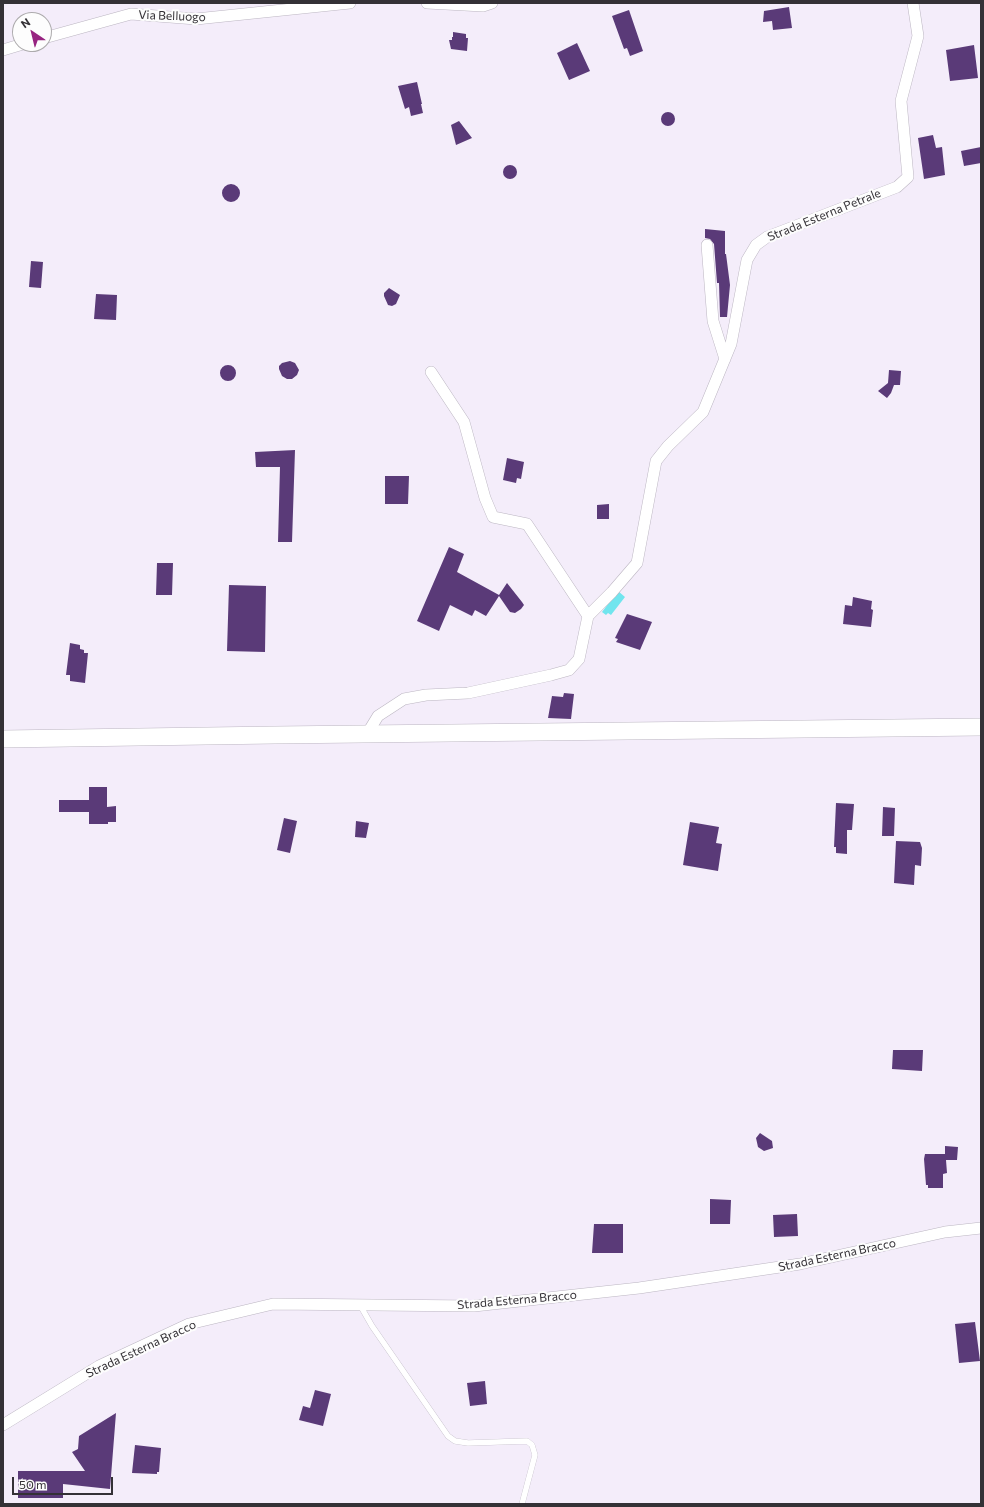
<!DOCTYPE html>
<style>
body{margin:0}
#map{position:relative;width:984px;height:1507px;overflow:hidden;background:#f4edfa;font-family:Commissioner,sans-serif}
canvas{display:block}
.frame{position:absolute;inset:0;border:4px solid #343136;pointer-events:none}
.north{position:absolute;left:12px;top:12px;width:40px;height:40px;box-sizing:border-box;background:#fdfdfd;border:1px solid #adabad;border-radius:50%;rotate:325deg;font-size:11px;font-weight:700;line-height:16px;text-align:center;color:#343136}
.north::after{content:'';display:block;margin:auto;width:14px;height:18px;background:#972481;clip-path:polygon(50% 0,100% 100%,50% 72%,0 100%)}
.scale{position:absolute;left:12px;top:1477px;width:101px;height:18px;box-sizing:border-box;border:2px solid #343136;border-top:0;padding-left:5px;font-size:12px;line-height:14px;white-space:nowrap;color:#343136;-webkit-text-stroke:3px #fdfdfd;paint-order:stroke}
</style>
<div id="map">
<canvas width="984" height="1507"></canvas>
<div class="frame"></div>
<div class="north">N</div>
<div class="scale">50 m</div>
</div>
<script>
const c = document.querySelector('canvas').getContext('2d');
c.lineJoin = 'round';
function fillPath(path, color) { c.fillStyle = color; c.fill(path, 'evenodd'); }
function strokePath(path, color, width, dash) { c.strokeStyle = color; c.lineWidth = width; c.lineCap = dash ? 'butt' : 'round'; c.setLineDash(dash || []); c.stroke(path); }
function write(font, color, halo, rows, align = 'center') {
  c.font = font + ' Commissioner,sans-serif'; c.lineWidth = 4; c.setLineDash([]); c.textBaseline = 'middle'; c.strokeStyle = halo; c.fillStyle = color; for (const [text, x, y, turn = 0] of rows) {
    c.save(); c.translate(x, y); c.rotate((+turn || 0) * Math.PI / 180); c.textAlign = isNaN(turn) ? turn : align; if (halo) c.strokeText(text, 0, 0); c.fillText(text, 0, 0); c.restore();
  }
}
fillPath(new Path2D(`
 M 618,591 L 625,597 L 611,615 L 608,613 L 606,615 L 602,612 Z`), '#71e5ee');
fillPath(new Path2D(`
 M 789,7 L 792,28 L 773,30 L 772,21 L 763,22 L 764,11 Z
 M 629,10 L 643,51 L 630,56 L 627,48 L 624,49 L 612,16 Z
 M 453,32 L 466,34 L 466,38 L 468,38 L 467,51 L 451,49 L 449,40 L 452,40 L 452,37 L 453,37 Z
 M 577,43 L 590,71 L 569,80 L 557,53 Z
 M 974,45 L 978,78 L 950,81 L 946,50 Z
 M 417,82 L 422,104 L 421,104 L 423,113 L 411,116 L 409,107 L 405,109 L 398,86 Z
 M661 119a7 7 0 1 1 14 0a7 7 0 1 1-14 0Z
 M 459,121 L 472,138 L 456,145 L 451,125 Z
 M 933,135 L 936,148 L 942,147 L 945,175 L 924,179 L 918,138 Z
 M 981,147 L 981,163 L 964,166 L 961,151 Z
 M503 172a7 7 0 1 1 14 0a7 7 0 1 1-14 0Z
 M222 193a9 9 0 1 1 18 0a9 9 0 1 1-18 0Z
 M 705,229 L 725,231 L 725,254 L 726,254 L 730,285 L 727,317 L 720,317 L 719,283 L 717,283 L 714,244 L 710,239 L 705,238 Z
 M 31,261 L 43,262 L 41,288 L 29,287 Z
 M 389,288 L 400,295 L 396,304 L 392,306 L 388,305 L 384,296 L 384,293 Z
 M 96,294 L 117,295 L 116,320 L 94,319 Z
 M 290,361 L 295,363 L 299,370 L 297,375 L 292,379 L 287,379 L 282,376 L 279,369 L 279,366 L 282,363 Z
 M220 373a8 8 0 1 1 16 0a8 8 0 1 1-16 0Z
 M 889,370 L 901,371 L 900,385 L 894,385 L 891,393 L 887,398 L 878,391 L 888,383 Z
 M 295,450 L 292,542 L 278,542 L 280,467 L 256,467 L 255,452 Z
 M 507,458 L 524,462 L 521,479 L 517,478 L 516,483 L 503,480 Z
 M 385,476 L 409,476 L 408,504 L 385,504 Z
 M 609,504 L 609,519 L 597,519 L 597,505 Z
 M 449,547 L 464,554 L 457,572 L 499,595 L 507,583 L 522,602 L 524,605 L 521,609 L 515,613 L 510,612 L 499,596 L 486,616 L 475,610 L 472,616 L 450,605 L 439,631 L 417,621 Z
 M 157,563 L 173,563 L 172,595 L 156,595 Z
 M 229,585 L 266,586 L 265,652 L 227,651 Z
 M 853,597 L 872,601 L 871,609 L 873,610 L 871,627 L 843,624 L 845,605 L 852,606 Z
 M 627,614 L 652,622 L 640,650 L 616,642 L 618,639 L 615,638 Z
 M 70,643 L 80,645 L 80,649 L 84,650 L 84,653 L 88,653 L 85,683 L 70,681 L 70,675 L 66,675 Z
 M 564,693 L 574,694 L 571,719 L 548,718 L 552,696 L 563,697 Z
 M 89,787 L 107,787 L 107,807 L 116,806 L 116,822 L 108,822 L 108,824 L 89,824 L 89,812 L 59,812 L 59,800 L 89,800 Z
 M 836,803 L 854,804 L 852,830 L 847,830 L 847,854 L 836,853 L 836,847 L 834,847 Z
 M 883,807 L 895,808 L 894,836 L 882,836 Z
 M 284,818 L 297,821 L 290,853 L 277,850 Z
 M 356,821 L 369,823 L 366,838 L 355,837 Z
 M 690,822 L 719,827 L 716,843 L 722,844 L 718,871 L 683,865 Z
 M 896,841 L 920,842 L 922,848 L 921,866 L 915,865 L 914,885 L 894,883 Z
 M 893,1050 L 923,1050 L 922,1071 L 892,1069 Z
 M 760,1133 L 772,1141 L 773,1148 L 764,1151 L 758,1147 L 756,1138 Z
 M 945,1146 L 958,1147 L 957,1160 L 946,1160 L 947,1173 L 943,1174 L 943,1188 L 928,1188 L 928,1185 L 926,1185 L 924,1159 L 925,1154 L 945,1154 Z
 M 710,1199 L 731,1200 L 730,1224 L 710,1224 Z
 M 797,1214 L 798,1236 L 774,1237 L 773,1215 Z
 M 594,1224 L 623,1224 L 623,1253 L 592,1253 Z
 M 975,1322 L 980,1361 L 959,1363 L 955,1324 Z
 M 485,1381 L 487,1404 L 470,1406 L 467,1383 Z
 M 315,1390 L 331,1394 L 323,1426 L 299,1420 L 303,1406 L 310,1408 Z
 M 116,1413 L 110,1489 L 63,1484 L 63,1498 L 18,1498 L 18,1471 L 85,1471 L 72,1452 L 78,1449 L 79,1436 Z
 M 135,1445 L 161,1448 L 159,1472 L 157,1472 L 157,1474 L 132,1473 Z`), '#5a3a78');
const service = new Path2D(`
 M 360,1305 L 372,1326 L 448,1436 L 455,1441 L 468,1443 L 527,1441 L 532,1445 L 535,1455 L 522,1504`);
const minor = new Path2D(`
 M 427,3 L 483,6 L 492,3
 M 44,38 L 131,14 L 196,19 L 350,3
 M 3,50 L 23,44
 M 707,245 L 713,321 L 725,359
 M 431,372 L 464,422 L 485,498 L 493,517 L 527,524 L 588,616
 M 367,734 L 378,716 L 404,699 L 426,695 L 468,693 L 551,675 L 569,670 L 579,659 L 588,616 L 612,592 L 637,563 L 656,461 L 668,446 L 703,412 L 731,344 L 747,260 L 756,245 L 767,237 L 897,187 L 908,177 L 901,101 L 918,36 L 913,3
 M 3,1425 L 99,1366 L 189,1324 L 273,1304 L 474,1306 L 639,1288 L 800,1264 L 945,1232 L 981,1228`);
const primary = new Path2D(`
 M 3,739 L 275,735 L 981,727`);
strokePath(service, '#bcb6c2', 6);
strokePath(minor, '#bcb6c2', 12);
strokePath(primary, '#bcb6c2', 18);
strokePath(service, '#fff', 5.5);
strokePath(minor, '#fff', 11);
strokePath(primary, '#fff', 17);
write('12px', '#343136', '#fdfdfd', [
 ["Via Belluogo",172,16,2],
 ["Strada Esterna Petrale",824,215,-22],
 ["Strada Esterna Bracco",837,1255,-12],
 ["Strada Esterna Bracco",517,1300,-5],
 ["Strada Esterna Bracco",141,1349,-25]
]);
</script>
